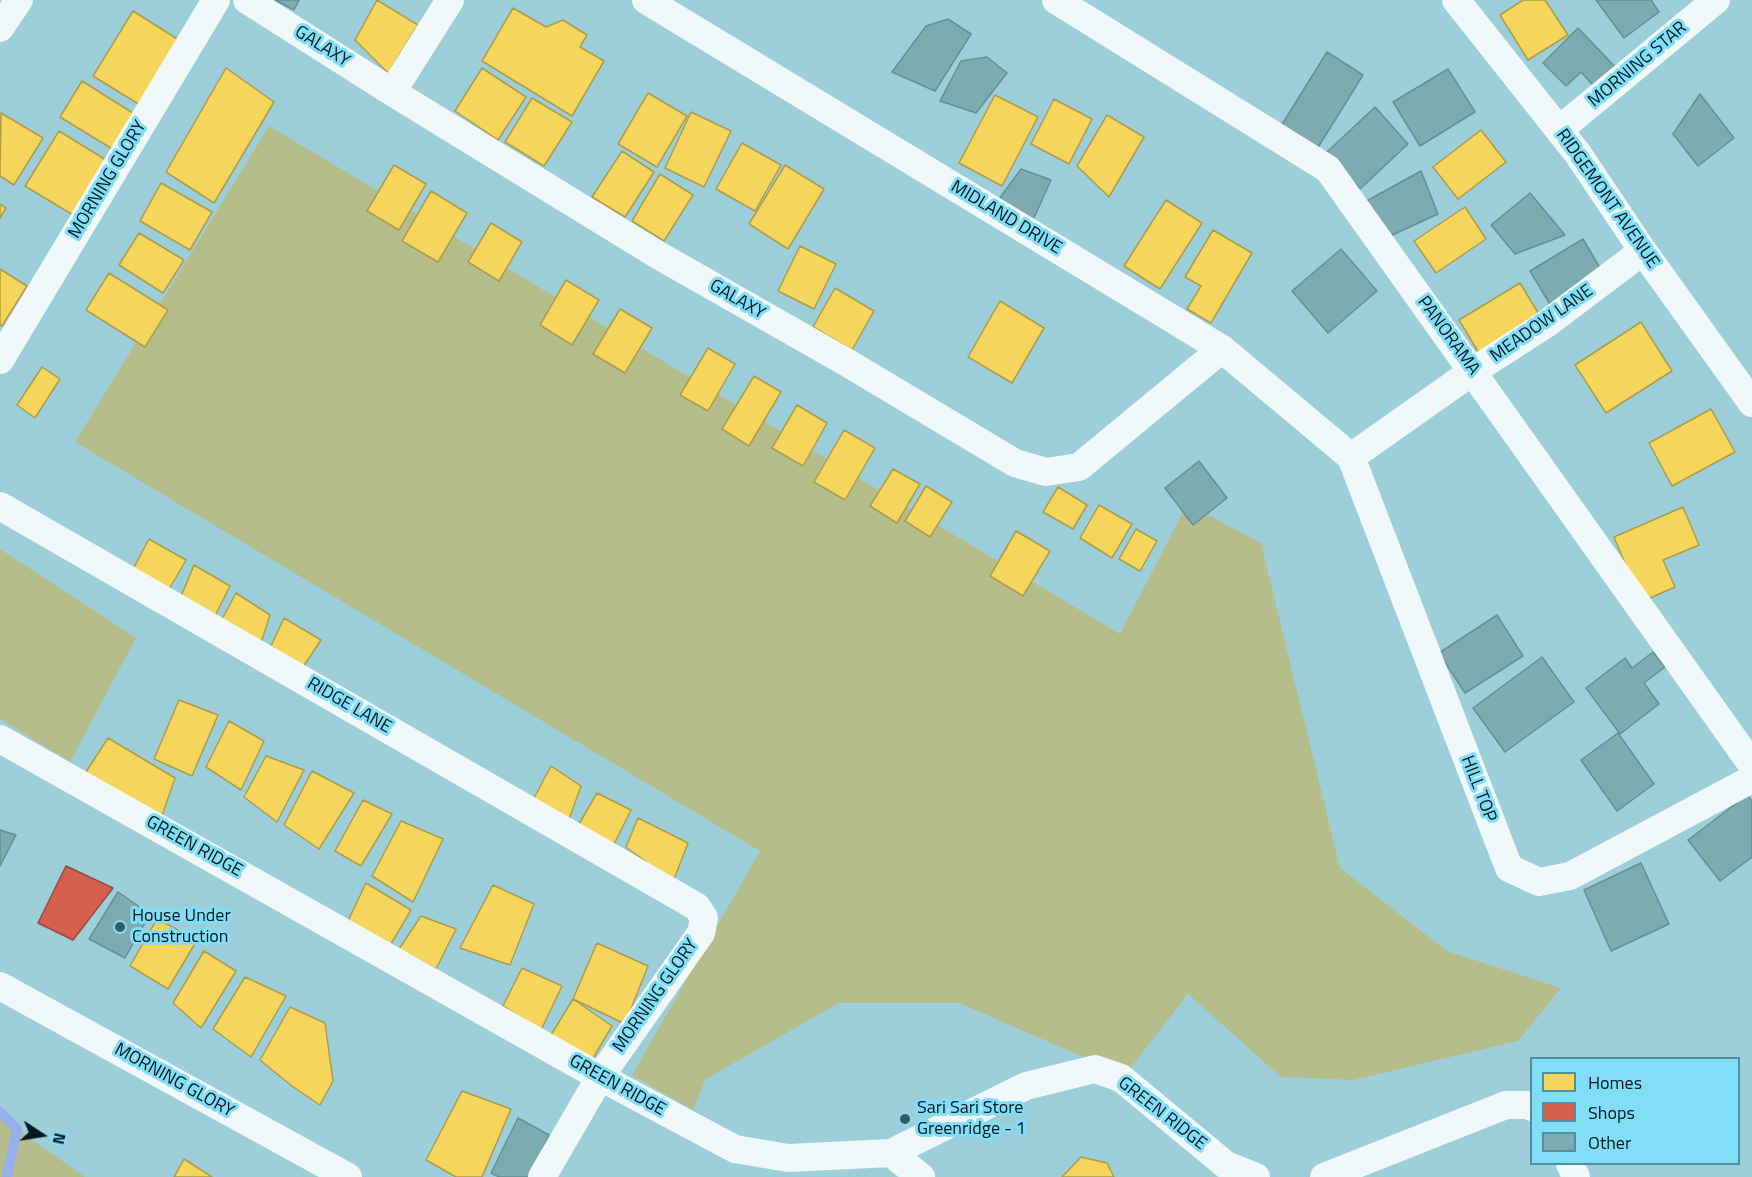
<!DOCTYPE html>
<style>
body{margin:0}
#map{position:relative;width:1752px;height:1177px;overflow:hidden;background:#9dcfdb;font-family:"Titillium Web",sans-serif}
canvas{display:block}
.legend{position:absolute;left:1530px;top:1057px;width:210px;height:108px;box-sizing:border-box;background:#82def6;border:2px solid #4e8fa0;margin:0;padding:8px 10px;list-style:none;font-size:18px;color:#001920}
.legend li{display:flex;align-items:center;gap:12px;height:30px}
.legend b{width:30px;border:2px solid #4e8fa0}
.north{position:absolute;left:12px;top:1105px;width:60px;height:60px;-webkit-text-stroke:4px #82def6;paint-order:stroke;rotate:102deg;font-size:16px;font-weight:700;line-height:24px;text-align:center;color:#001920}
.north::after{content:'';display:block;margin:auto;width:21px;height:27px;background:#001920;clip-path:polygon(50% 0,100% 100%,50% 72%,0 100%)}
</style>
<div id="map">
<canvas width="1752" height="1177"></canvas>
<ul class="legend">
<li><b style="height:16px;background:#f6d55c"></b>Homes</li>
<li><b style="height:16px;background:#d6604d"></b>Shops</li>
<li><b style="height:16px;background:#7eabb0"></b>Other</li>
</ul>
<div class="north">N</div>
</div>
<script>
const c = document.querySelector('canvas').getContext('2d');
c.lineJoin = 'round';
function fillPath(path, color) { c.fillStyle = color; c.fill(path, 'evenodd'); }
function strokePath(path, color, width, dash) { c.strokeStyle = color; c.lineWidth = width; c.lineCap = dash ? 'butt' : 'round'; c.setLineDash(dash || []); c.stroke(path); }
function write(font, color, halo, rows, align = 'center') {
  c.font = font + ' "Titillium Web",sans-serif'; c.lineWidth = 6; c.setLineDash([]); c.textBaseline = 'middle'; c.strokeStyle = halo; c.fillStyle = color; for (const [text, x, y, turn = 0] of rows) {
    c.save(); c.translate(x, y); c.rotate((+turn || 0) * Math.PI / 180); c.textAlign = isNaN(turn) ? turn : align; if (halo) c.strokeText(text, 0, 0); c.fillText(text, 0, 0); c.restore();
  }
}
fillPath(new Path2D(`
 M 269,126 L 1120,634 L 1187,504 L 1261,543 L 1340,868 L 1447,951 L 1561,988 L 1518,1041 L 1353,1080 L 1281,1077 L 1188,994 L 1125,1075 L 959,1003 L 839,1003 L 706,1079 L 693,1110 L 632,1075 L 760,851 L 75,442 Z
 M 0,549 L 136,638 L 70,762 L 0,719 Z
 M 0,1117 L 85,1177 L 0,1177 Z`), '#b5be8b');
const homes = new Path2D(`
 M 377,0 L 418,25 L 388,73 L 355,40 Z
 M 1523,0 L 1545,0 L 1568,35 L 1528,60 L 1500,15 Z
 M 513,8 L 546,27 L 563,20 L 587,35 L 580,47 L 604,61 L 572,116 L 482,61 Z
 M 133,11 L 179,40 L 140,105 L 93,76 Z
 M 226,68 L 274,102 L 214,203 L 166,172 Z
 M 482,68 L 526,97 L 498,140 L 455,111 Z
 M 82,81 L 136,115 L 114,150 L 60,117 Z
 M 648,93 L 687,116 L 657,167 L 618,144 Z
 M 995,95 L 1038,117 L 1002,186 L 959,163 Z
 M 532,98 L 572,122 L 544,166 L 505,142 Z
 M 1054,99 L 1092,119 L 1069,164 L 1031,144 Z
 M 691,112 L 731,131 L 704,187 L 665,168 Z
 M 1,113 L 43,138 L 14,185 L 0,176 Z
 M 1107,115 L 1144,137 L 1109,197 L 1077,166 Z
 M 1481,130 L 1506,162 L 1458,199 L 1433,167 Z
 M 59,131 L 106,160 L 73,215 L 25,186 Z
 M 742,143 L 781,165 L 755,211 L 716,189 Z
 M 622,151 L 654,172 L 625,217 L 592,197 Z
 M 394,165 L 426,184 L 399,230 L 367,211 Z
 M 785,165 L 824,189 L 788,249 L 749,224 Z
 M 660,174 L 693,195 L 664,241 L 632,221 Z
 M 161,183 L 212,212 L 190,250 L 140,221 Z
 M 431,191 L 467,213 L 438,262 L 402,241 Z
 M 1166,200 L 1202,223 L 1160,289 L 1124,266 Z
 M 0,204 L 6,208 L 0,218 Z
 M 1465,207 L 1486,239 L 1436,273 L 1414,241 Z
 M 491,223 L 522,242 L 499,281 L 468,262 Z
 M 1213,230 L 1252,253 L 1211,323 L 1187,309 L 1201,286 L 1185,277 Z
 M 139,233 L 184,260 L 163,293 L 119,265 Z
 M 800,246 L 836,264 L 814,309 L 778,291 Z
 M 0,269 L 27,286 L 2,326 L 0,325 Z
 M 109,273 L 168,310 L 145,347 L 86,310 Z
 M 566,280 L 599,300 L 572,345 L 540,325 Z
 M 1520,283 L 1540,316 L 1479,353 L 1459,320 Z
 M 835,288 L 874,311 L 852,350 L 813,327 Z
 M 1000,301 L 1044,328 L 1012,383 L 968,357 Z
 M 620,309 L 652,328 L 625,373 L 593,354 Z
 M 1641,322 L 1672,371 L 1606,413 L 1575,365 Z
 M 708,348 L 735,364 L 708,411 L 680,395 Z
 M 42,367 L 60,379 L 35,418 L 17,405 Z
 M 754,376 L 781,392 L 749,446 L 722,429 Z
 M 797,405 L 827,423 L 803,466 L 772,448 Z
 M 1711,409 L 1735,452 L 1672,486 L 1649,443 Z
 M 844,430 L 875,448 L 845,500 L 814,482 Z
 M 893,469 L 920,484 L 897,523 L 870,506 Z
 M 926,486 L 952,502 L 930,537 L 905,521 Z
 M 1058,487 L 1087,505 L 1073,529 L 1043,512 Z
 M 1099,505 L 1132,524 L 1112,558 L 1080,538 Z
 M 1683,507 L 1699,545 L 1663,560 L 1675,587 L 1641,602 L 1614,537 Z
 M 1136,529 L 1157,541 L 1140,571 L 1119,559 Z
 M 1016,531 L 1050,551 L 1023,596 L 990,576 Z
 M 149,539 L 186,560 L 167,593 L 132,571 Z
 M 194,565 L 230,586 L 214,618 L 180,599 Z
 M 236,593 L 270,615 L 260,646 L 220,623 Z
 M 284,618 L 321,640 L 301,670 L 271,646 Z
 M 179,700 L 218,715 L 192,776 L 154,759 Z
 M 229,721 L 264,741 L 241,790 L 206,767 Z
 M 108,738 L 175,778 L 162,816 L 84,775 Z
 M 266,756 L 304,770 L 277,822 L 244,797 Z
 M 551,766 L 581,786 L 568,822 L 533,800 Z
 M 312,771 L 354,793 L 319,849 L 284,825 Z
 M 597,793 L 631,810 L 613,846 L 579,824 Z
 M 363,800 L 392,814 L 361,866 L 335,851 Z
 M 638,818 L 688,843 L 673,882 L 626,847 Z
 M 401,821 L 443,839 L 413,902 L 372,876 Z
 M 366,883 L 411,910 L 388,949 L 347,923 Z
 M 493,885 L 534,904 L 510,965 L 460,948 Z
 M 421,916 L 456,929 L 436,969 L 399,949 Z
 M 157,919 L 197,940 L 168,989 L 130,966 Z
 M 597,943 L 648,966 L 625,1024 L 573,999 Z
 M 204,951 L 236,971 L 201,1028 L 173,1003 Z
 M 522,968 L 562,986 L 541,1030 L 503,1006 Z
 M 245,977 L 286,996 L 251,1057 L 213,1029 Z
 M 573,999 L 612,1026 L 592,1060 L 551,1035 Z
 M 290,1007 L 325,1023 L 333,1081 L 320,1105 L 292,1086 L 260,1060 Z
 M 462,1091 L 511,1109 L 482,1177 L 456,1177 L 426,1160 Z
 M 1081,1157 L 1107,1163 L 1114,1177 L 1062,1177 Z
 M 184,1159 L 212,1177 L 174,1177 Z`);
fillPath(homes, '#f6d55c');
strokePath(homes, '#ac9d4a', 1.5);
const shops = new Path2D(`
 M 66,866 L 113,888 L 73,940 L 38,923 Z`);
fillPath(shops, '#d6604d');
strokePath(shops, '#964b40', 1.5);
strokePath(new Path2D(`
 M 0,1112 L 17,1129 L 7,1177`), '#97afef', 10);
const building = new Path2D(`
 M 275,0 L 299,0 L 294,10 Z
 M 1596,0 L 1651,0 L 1659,12 L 1624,38 Z
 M 948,19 L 971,34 L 935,91 L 892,72 L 926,26 Z
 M 1578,28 L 1621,73 L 1600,93 L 1581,72 L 1566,86 L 1543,63 Z
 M 1327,52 L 1363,75 L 1317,149 L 1281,126 Z
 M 987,57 L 1007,73 L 976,113 L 940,101 L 961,61 Z
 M 1448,69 L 1475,112 L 1420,146 L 1393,102 Z
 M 1700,94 L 1734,138 L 1698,166 L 1673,134 Z
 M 1375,107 L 1408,144 L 1360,189 L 1327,152 Z
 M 1021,169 L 1051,180 L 1033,220 L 999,199 Z
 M 1421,171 L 1438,214 L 1388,237 L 1363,203 Z
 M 1530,193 L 1565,235 L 1515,254 L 1491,225 Z
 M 1583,239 L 1603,273 L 1551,306 L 1530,271 Z
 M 1341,249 L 1377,291 L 1328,333 L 1292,291 Z
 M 1199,461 L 1227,498 L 1193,525 L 1165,488 Z
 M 1497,615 L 1523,656 L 1465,693 L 1439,653 Z
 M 1653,652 L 1665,667 L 1644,683 L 1659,704 L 1620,734 L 1586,688 L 1625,658 L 1632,668 Z
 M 1542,657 L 1574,702 L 1505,752 L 1473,708 Z
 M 1618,733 L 1654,784 L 1617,811 L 1581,760 Z
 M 1747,795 L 1752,801 L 1752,857 L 1720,881 L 1688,840 Z
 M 0,830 L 16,835 L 0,866 Z
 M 1641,863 L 1669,924 L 1611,951 L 1584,890 Z
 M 118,892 L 150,914 L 125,958 L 89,939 Z
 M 518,1118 L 549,1135 L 531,1177 L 499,1177 L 491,1173 Z`);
fillPath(building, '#7eabb0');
strokePath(building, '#629196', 1.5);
strokePath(new Path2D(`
 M 247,0 L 392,92 L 658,255 L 846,362 L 1015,463 L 1046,472 L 1079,467 L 1222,349
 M 646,0 L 1222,349 L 1351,457 L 1509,868 L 1539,882 L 1570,876 L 1752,779
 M 1056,0 L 1328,169 L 1752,765
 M 1456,0 L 1578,154 L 1643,251 L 1752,403
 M 0,28 L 19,0
 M 392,92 L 450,0
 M 1559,130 L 1716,0
 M 0,360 L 216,0
 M 1351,457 L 1473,371 L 1546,324 L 1643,251
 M 0,506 L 697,907 L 704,918 L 701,933 L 600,1077 L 542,1177
 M 0,739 L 600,1077 L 735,1149 L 788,1158 L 891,1153 L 1026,1086 L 1095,1069 L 1121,1078 L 1226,1165 L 1256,1177
 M 0,986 L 348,1177
 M 891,1153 L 921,1177
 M 1570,1164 L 1576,1177
 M 1324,1177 L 1506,1105 L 1527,1105 L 1532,1107`), '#f0f8fa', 28);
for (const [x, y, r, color] of [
 [120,927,6,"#375961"],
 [905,1119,6,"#375961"]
]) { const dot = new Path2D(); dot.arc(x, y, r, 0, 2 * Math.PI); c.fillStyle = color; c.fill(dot); strokePath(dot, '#82def6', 2); }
write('18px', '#001920', '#82def6', [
 ["GALAXY",322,47,32],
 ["MORNING STAR",1638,65,-40],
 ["MORNING GLORY",108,180,-59],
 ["RIDGEMONT AVENUE",1607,199,55],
 ["MIDLAND DRIVE",1006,218,31],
 ["GALAXY",737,300,30],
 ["MEADOW LANE",1542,324,-35],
 ["PANORAMA",1448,336,54],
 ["RIDGE LANE",349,706,30],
 ["HILL TOP",1478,789,69],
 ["GREEN RIDGE",194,847,29],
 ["MORNING GLORY",656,996,-55],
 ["MORNING GLORY",174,1081,29],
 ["GREEN RIDGE",617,1086,29],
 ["GREEN RIDGE",1162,1114,38]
]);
write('18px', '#001920', '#82def6', [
 ["House Under",132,917],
 ["Construction",132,938],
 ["Sari Sari Store",917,1109],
 ["Greenridge - 1",917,1130]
], 'left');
</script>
